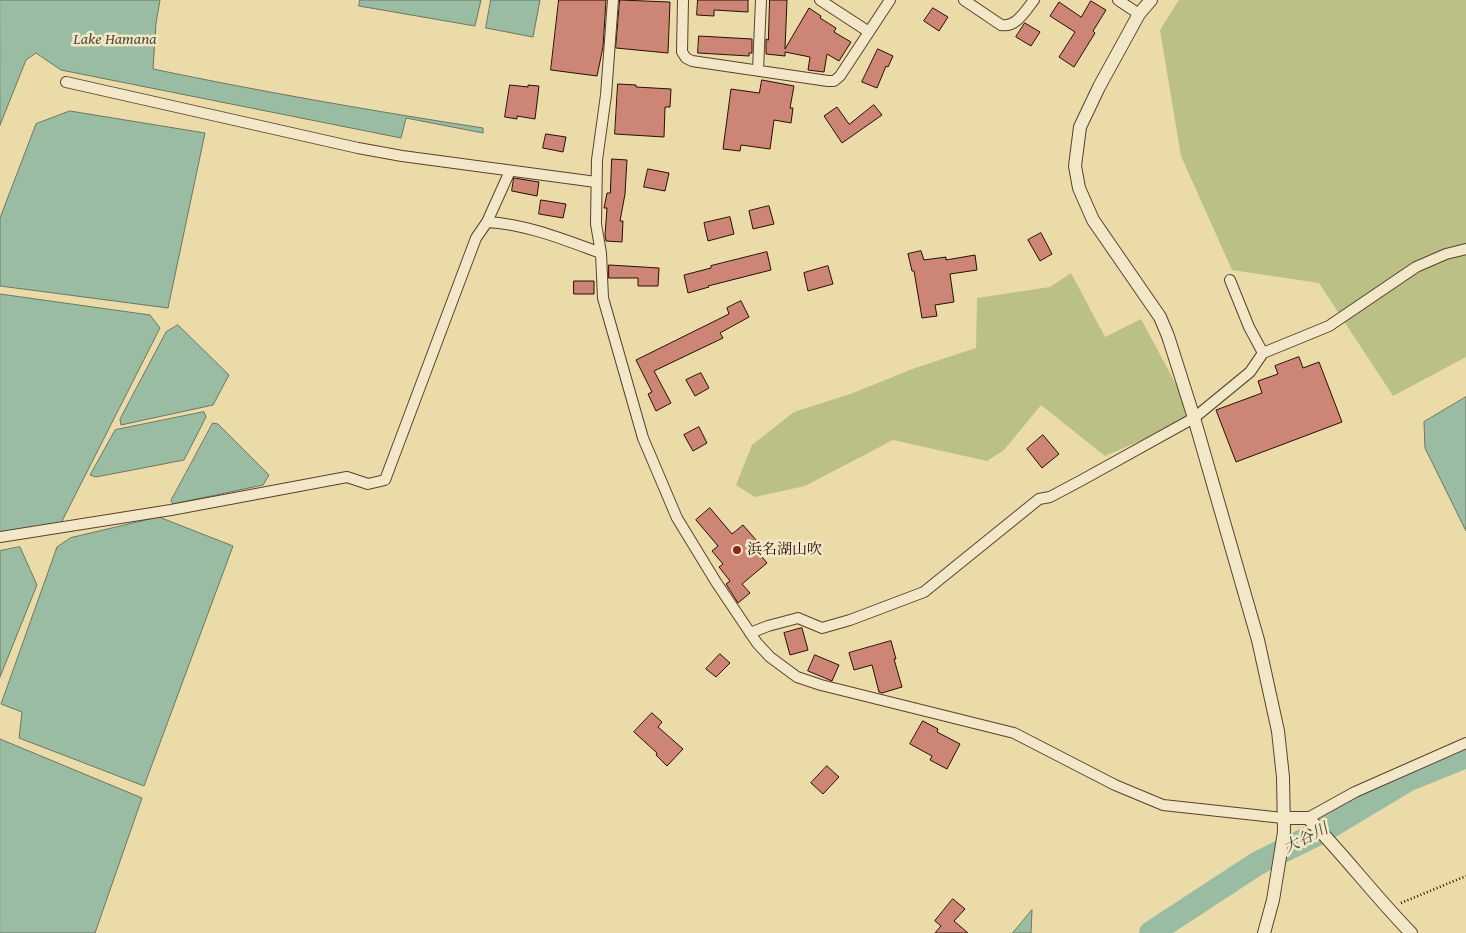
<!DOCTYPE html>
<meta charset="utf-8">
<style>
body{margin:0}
canvas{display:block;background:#ebdba9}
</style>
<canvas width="1466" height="933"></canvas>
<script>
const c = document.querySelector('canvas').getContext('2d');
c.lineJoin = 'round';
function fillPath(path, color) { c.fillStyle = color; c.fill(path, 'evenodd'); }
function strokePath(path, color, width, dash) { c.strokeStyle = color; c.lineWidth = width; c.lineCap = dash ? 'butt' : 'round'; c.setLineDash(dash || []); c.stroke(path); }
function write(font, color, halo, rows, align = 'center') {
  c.font = font + ' "Gentium Book Plus","Noto Serif JP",serif'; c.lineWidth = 5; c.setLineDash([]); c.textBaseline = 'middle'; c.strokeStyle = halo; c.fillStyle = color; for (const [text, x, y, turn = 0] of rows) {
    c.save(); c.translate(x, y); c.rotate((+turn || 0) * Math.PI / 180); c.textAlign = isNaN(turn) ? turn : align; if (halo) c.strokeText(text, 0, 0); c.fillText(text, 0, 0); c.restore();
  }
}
fillPath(new Path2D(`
 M 1179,0 L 1466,0 L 1466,357 L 1393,396 L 1319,283 L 1232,270 L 1181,156 L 1160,30 Z
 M 1071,273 L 1105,337 L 1141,319 L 1194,418 L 1105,456 L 1041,405 L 1004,450 L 987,461 L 893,440 L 805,486 L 755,497 L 736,485 L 752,445 L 794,412 L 853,393 L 915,368 L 976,348 L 977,298 L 1050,287 Z`), '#bac086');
const water = new Path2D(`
 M 0,0 L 160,0 L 156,23 L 153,69 C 263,92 373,111 483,128 L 483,133 L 406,118 L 401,138 L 61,70 L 36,53 L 26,60 L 0,125 Z
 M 360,0 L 481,0 L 475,26 L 359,6 Z
 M 491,0 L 540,0 L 533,37 L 486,28 Z
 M 70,111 L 205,133 L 168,308 L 0,286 L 0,218 L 36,124 Z
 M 0,294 L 150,315 L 160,328 L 61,523 L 0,537 Z
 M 178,325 L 229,375 L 213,405 L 121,425 L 120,419 L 166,332 Z
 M 1466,397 L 1466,531 L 1425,448 L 1424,422 Z
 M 204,412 L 206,417 L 184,460 L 96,477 L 90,475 L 115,430 Z
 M 213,423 L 218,424 L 269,475 L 263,485 L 173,504 L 171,501 Z
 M 159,517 L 233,546 L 144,786 L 19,738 L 22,712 L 1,704 L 57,547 L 70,538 Z
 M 20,547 L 37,585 L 0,677 L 0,551 Z
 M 0,739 L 142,798 L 95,933 L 0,933 Z
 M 1032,910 L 1031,933 L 1013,933 Z`);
fillPath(water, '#99bca3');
strokePath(water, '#6c7664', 1);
strokePath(new Path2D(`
 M 1151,933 L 1258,863 L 1319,833 L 1409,779 L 1466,756`), '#99bca3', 24);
const building = new Path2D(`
 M 559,0 L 606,0 L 603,47 L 597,76 L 551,70 Z
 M 620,0 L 670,2 L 668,53 L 616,48 Z
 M 698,0 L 748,0 L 748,12 L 714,10 L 714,16 L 697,15 Z
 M 770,0 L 787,0 L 785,49 L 809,8 L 821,16 L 820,18 L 836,28 L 834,32 L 851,42 L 839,61 L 827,54 L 824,72 L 808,70 L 810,57 L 785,52 L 785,56 L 766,54 L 766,39 L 768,40 Z
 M 1091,1 L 1106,10 L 1093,31 L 1095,33 L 1074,67 L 1059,57 L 1075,32 L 1050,16 L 1059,2 L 1081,17 Z
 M 933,8 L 948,17 L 939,31 L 924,21 Z
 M 1025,23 L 1040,32 L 1031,46 L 1016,37 Z
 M 699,36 L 752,39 L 752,53 L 749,53 L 749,56 L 698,53 Z
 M 878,49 L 893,56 L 888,67 L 886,66 L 877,88 L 862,82 Z
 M 762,80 L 794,86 L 790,108 L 793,108 L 791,123 L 774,120 L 770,149 L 741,145 L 740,151 L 723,149 L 731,89 L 759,93 Z
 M 618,84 L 636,85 L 636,87 L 671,89 L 670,107 L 665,107 L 664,137 L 615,134 Z
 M 510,85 L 528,87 L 528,85 L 539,86 L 535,119 L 517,116 L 517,119 L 505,117 Z
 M 874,105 L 882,115 L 842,143 L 824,116 L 837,107 L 849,124 Z
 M 546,134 L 566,137 L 563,152 L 543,148 Z
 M 612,159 L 627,160 L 625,194 L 620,221 L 623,221 L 622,242 L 606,241 L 605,235 L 607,208 L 604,208 L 607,193 L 610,193 Z
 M 648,169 L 669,173 L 665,191 L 644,187 Z
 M 514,178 L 539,182 L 537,196 L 512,191 Z
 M 541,200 L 566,204 L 563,218 L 539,214 Z
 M 769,206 L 774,224 L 753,229 L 749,211 Z
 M 730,217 L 734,234 L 708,241 L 704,223 Z
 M 1041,233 L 1052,254 L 1040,261 L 1028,240 Z
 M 921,251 L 924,260 L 946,257 L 946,260 L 975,255 L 977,270 L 950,274 L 954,302 L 935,305 L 937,316 L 922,318 L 914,271 L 912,271 L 908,254 Z
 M 767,252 L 771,270 L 708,286 L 709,287 L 688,293 L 684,275 L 711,268 L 711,266 Z
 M 609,265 L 659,268 L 658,286 L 638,286 L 638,278 L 609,278 Z
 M 828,266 L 833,284 L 808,291 L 804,273 Z
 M 574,281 L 594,281 L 594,294 L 574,294 Z
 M 741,301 L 749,317 L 720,333 L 723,338 L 654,371 L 671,403 L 656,411 L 648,394 L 652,392 L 636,360 L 729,314 L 727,308 Z
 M 1299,357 L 1303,368 L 1319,362 L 1342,422 L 1236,462 L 1216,410 L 1262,393 L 1258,381 L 1278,374 L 1275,366 Z
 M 701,373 L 709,388 L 695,396 L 686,380 Z
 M 699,427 L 707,443 L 693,451 L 684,435 Z
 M 1043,435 L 1059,454 L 1042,468 L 1027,449 Z
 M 710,508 L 732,534 L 743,525 L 763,548 L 758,552 L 767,563 L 742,584 L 750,593 L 738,603 L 726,584 L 730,581 L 719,567 L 723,564 L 712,551 L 718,546 L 696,520 Z
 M 802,628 L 808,650 L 790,655 L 784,633 Z
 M 891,641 L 896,659 L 894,659 L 902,687 L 882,693 L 879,692 L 872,665 L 854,670 L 849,653 Z
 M 720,654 L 730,663 L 716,677 L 706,669 Z
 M 815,655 L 839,665 L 832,681 L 808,671 Z
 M 652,713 L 662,722 L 658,727 L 683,749 L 667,766 L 656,755 L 657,753 L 634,732 Z
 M 923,721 L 938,729 L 937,732 L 960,744 L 947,769 L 930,760 L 932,756 L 910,744 Z
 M 827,766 L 839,777 L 823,794 L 811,783 Z
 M 953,899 L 965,909 L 954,921 L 968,933 L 935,933 L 941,926 L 935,921 Z`);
fillPath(building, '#cd8575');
strokePath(building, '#280e05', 1);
const minor = new Path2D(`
 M 613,0 L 606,95 L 597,160 L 596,224 L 601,253 L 603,298 L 643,438 L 677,518 L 716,582 L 757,643 L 770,657 L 797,677 L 821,685 L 1014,733 L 1115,785 L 1163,805 L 1283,818
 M 683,0 L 682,52 L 686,58 L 692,61 L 828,81 L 834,81 L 840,76 L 890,0
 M 820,0 L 869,32
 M 964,0 L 1001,25 C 1016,28 1026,10 1034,0
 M 1118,0 L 1139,14
 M 758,70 L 761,0
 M 66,82 L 358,148 L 402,156 L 596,182
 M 487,222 L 510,171
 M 1230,280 L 1249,327 L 1263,353
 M 0,537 L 171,510 L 347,477 L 368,484 L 385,480 L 476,238 L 487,222 C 526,224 565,240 601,253
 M 750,633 L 768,626 L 798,618 L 822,628 L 850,620 L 924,592 L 1039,499 L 1050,497 L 1082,480 L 1194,418 L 1250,372 L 1263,353 L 1329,326 L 1416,267 L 1446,254 L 1466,249
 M 1308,818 L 1355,792 L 1466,743`);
const tertiary = new Path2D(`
 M 1151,0 L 1139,14 L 1099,87 L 1080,127 L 1075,166 L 1079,188 L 1093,220 L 1160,317 L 1168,336 L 1194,418 L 1258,640 L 1278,731 L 1283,777 L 1284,832 L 1273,900 L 1264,933
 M 1283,818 L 1308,818 C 1344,855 1375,896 1411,933`);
strokePath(minor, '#59412e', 12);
strokePath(tertiary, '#59412e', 14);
strokePath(new Path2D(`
 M 1401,903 L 1466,876`), '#280e05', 2.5, [1, 2.5]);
strokePath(minor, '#f2e8c7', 10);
strokePath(tertiary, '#f2e8c7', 12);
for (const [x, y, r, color] of [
 [737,550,5,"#8f2418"]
]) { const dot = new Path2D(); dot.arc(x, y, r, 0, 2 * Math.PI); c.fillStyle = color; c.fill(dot); strokePath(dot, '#f2e8c7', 2); }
write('15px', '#280e05', '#f2e8c7', [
 ["浜名湖山吹",747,550]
], 'left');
write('italic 16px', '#504b3c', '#f2e8c7', [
 ["Lake Hamana",115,40],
 ["大谷川",1306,839,-27]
]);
</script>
